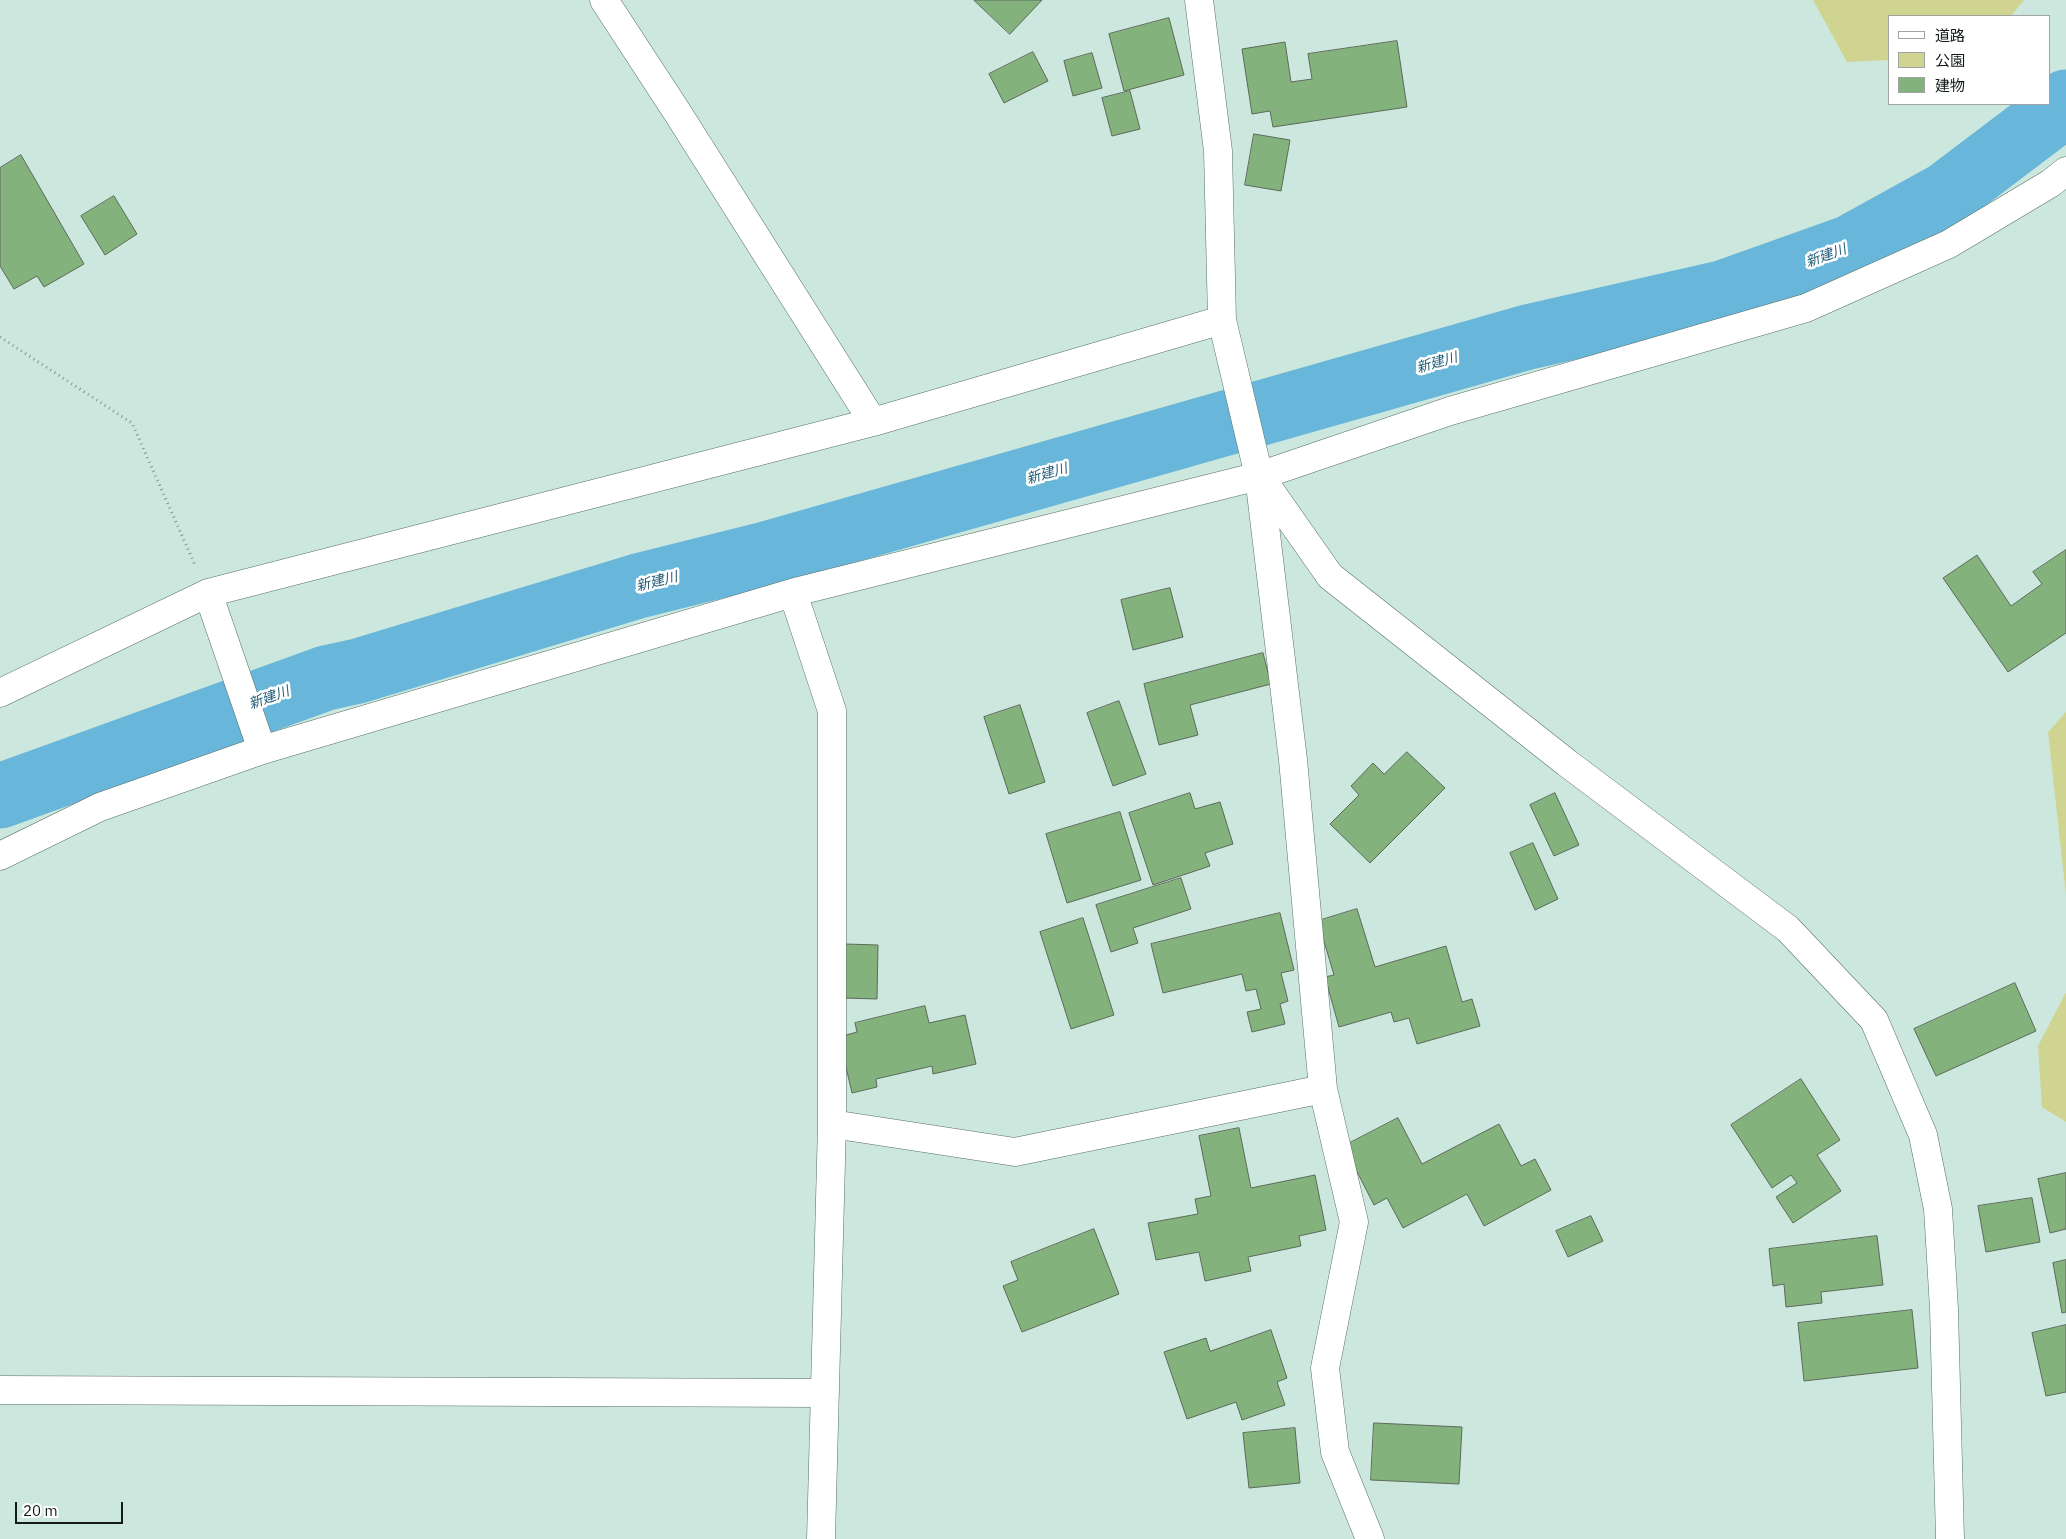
<!DOCTYPE html>
<meta charset="utf-8">
<style>
body{margin:0}
#map{position:relative;width:2066px;height:1539px;overflow:hidden;background:#cce7dd;font-family:"IBM Plex Sans","Noto Sans JP",sans-serif}
canvas{display:block}
.legend{position:absolute;left:1888px;top:15px;width:162px;height:90px;box-sizing:border-box;background:#fff;border:1px solid #a0a4a3;margin:0;padding:6px 9px;list-style:none;font-size:15px;color:#121b18}
.legend li{display:flex;align-items:center;gap:10px;height:25px}
.legend b{width:25px;border:1px solid #a0a4a3}
.scale{position:absolute;left:15px;top:1502px;width:108px;height:22px;box-sizing:border-box;border:2px solid #121b18;border-top:0;padding-left:6px;font-size:15px;line-height:18px;white-space:nowrap;color:#121b18;-webkit-text-stroke:4px #fff;paint-order:stroke}
</style>
<div id="map">
<canvas width="2066" height="1539"></canvas>
<ul class="legend">
<li><b style="height:6px;background:#fff"></b>道路</li>
<li><b style="height:14px;background:#cfd591"></b>公園</li>
<li><b style="height:14px;background:#83b27c"></b>建物</li>
</ul>
<div class="scale">20 m</div>
</div>
<script>
const c = document.querySelector('canvas').getContext('2d');
c.lineJoin = 'round';
function fillPath(path, color) { c.fillStyle = color; c.fill(path, 'evenodd'); }
function strokePath(path, color, width, dash) { c.strokeStyle = color; c.lineWidth = width; c.lineCap = dash ? 'butt' : 'round'; c.setLineDash(dash || []); c.stroke(path); }
function write(font, color, halo, rows, align = 'center') {
  c.font = font + ' "IBM Plex Sans","Noto Sans JP",sans-serif'; c.lineWidth = 5; c.setLineDash([]); c.textBaseline = 'middle'; c.strokeStyle = halo; c.fillStyle = color; for (const [text, x, y, turn = 0] of rows) {
    c.save(); c.translate(x, y); c.rotate((+turn || 0) * Math.PI / 180); c.textAlign = isNaN(turn) ? turn : align; if (halo) c.strokeText(text, 0, 0); c.fillText(text, 0, 0); c.restore();
  }
}
fillPath(new Path2D(`
 M 1813,0 L 2024,0 L 2011,16 L 1890,16 L 1890,60 L 1847,62 Z
 M 2066,712 L 2066,895 L 2048,732 Z
 M 2066,992 L 2066,1122 L 2042,1107 L 2038,1046 Z`), '#cfd591');
strokePath(new Path2D(`
 M 0,796 L 326,678 L 358,671 L 638,586 L 766,554 L 1528,337 L 1722,293 L 1851,247 L 1947,194 L 2058,110 L 2066,102`), '#68b6d9', 65);
const building = new Path2D(`
 M 974,0 L 1042,0 L 1010,34 Z
 M 1169,18 L 1184,75 L 1124,91 L 1109,34 Z
 M 1397,41 L 1407,107 L 1273,127 L 1270,111 L 1252,114 L 1242,49 L 1285,42 L 1291,82 L 1312,79 L 1308,54 Z
 M 1033,52 L 1048,81 L 1004,103 L 989,74 Z
 M 1092,53 L 1102,88 L 1073,96 L 1064,61 Z
 M 1130,91 L 1140,129 L 1112,136 L 1102,98 Z
 M 1254,134 L 1290,140 L 1281,191 L 1245,185 Z
 M 21,155 L 84,264 L 44,287 L 37,276 L 14,289 L 0,266 L 0,168 Z
 M 114,196 L 137,234 L 105,255 L 81,216 Z
 M 2066,550 L 2066,633 L 2008,672 L 1943,578 L 1977,555 L 2011,606 L 2042,584 L 2033,572 Z
 M 1170,588 L 1183,637 L 1133,650 L 1121,600 Z
 M 1263,653 L 1271,684 L 1190,705 L 1198,735 L 1159,745 L 1144,684 Z
 M 1119,701 L 1146,774 L 1113,786 L 1087,713 Z
 M 1020,705 L 1045,782 L 1009,794 L 984,717 Z
 M 1407,752 L 1445,788 L 1370,863 L 1330,824 L 1359,795 L 1351,786 L 1373,763 L 1384,774 Z
 M 1190,793 L 1195,809 L 1220,802 L 1233,844 L 1205,853 L 1210,866 L 1153,885 L 1129,813 Z
 M 1555,793 L 1579,845 L 1554,856 L 1530,805 Z
 M 1120,812 L 1141,880 L 1067,903 L 1046,834 Z
 M 1533,843 L 1558,899 L 1535,910 L 1510,853 Z
 M 1181,878 L 1191,909 L 1133,928 L 1138,943 L 1111,952 L 1096,905 Z
 M 1357,909 L 1375,967 L 1446,946 L 1462,1002 L 1472,999 L 1480,1026 L 1417,1044 L 1409,1018 L 1394,1022 L 1391,1012 L 1339,1027 L 1325,977 L 1334,975 L 1318,921 Z
 M 1280,913 L 1294,970 L 1281,973 L 1288,1001 L 1280,1004 L 1285,1024 L 1252,1032 L 1247,1012 L 1261,1009 L 1256,989 L 1246,991 L 1242,974 L 1163,993 L 1151,944 Z
 M 1083,918 L 1114,1015 L 1071,1029 L 1040,932 Z
 M 845,944 L 878,945 L 877,999 L 844,998 Z
 M 2015,983 L 2036,1031 L 1936,1076 L 1914,1029 Z
 M 925,1006 L 929,1023 L 965,1015 L 976,1064 L 933,1074 L 932,1066 L 876,1079 L 877,1087 L 852,1093 L 839,1037 L 857,1032 L 855,1023 Z
 M 1801,1079 L 1840,1140 L 1817,1155 L 1841,1191 L 1793,1223 L 1776,1197 L 1797,1183 L 1791,1175 L 1772,1188 L 1731,1125 Z
 M 1398,1118 L 1422,1164 L 1499,1124 L 1521,1166 L 1535,1159 L 1551,1190 L 1484,1226 L 1467,1194 L 1403,1228 L 1387,1198 L 1374,1205 L 1344,1146 Z
 M 1239,1128 L 1251,1188 L 1315,1175 L 1326,1230 L 1299,1236 L 1301,1246 L 1248,1257 L 1251,1271 L 1205,1281 L 1199,1252 L 1156,1260 L 1148,1223 L 1198,1214 L 1195,1199 L 1211,1196 L 1199,1136 Z
 M 2066,1173 L 2066,1229 L 2050,1233 L 2038,1179 Z
 M 2032,1198 L 2040,1242 L 1986,1252 L 1978,1206 Z
 M 1591,1216 L 1603,1241 L 1568,1257 L 1556,1231 Z
 M 1094,1229 L 1119,1294 L 1022,1332 L 1003,1286 L 1018,1280 L 1011,1262 Z
 M 1877,1236 L 1883,1285 L 1821,1292 L 1822,1303 L 1786,1307 L 1784,1284 L 1773,1286 L 1769,1249 Z
 M 2066,1260 L 2066,1312 L 2062,1313 L 2053,1263 Z
 M 1912,1310 L 1918,1368 L 1804,1381 L 1798,1323 Z
 M 2066,1325 L 2066,1392 L 2046,1396 L 2032,1333 Z
 M 1271,1330 L 1287,1378 L 1277,1382 L 1285,1405 L 1242,1420 L 1236,1402 L 1187,1419 L 1164,1352 L 1206,1338 L 1210,1351 Z
 M 1374,1423 L 1462,1427 L 1459,1484 L 1371,1480 Z
 M 1295,1428 L 1300,1483 L 1249,1488 L 1243,1433 Z`);
fillPath(building, '#83b27c');
strokePath(building, '#5c6a5a', 1);
const minor = new Path2D(`
 M 604,0 L 679,115 L 873,422
 M 1199,0 L 1218,151 L 1222,320 L 1259,476 L 1293,760 L 1323,1089 L 1354,1222 L 1325,1368 L 1335,1452 L 1370,1539
 M 1262,479 L 1330,576 L 1567,763 L 1788,929 L 1874,1020 L 1923,1135 L 1938,1209 L 1944,1309 L 1950,1539
 M 208,593 L 262,750
 M 793,593 L 832,711 L 832,1124 L 821,1539
 M 0,693 L 208,593 L 873,422 L 1222,320
 M 0,856 L 100,807 L 262,750 L 799,591 L 1259,476 L 1450,411 L 1806,308 L 1949,244 L 2051,183 L 2066,171
 M 832,1124 L 1015,1152 L 1323,1089
 M 0,1390 L 825,1393`);
strokePath(minor, '#577067', 29);
strokePath(new Path2D(`
 M 0,337 L 132,423 L 195,565`), '#83978f', 3, [1, 4]);
strokePath(minor, '#fff', 28);
write('italic 14px', '#235f78', '#fff', [
 ["新建川",1826,256,-20],
 ["新建川",1437,363,-16],
 ["新建川",1047,474,-16],
 ["新建川",657,582,-14],
 ["新建川",269,698,-20]
]);
</script>
